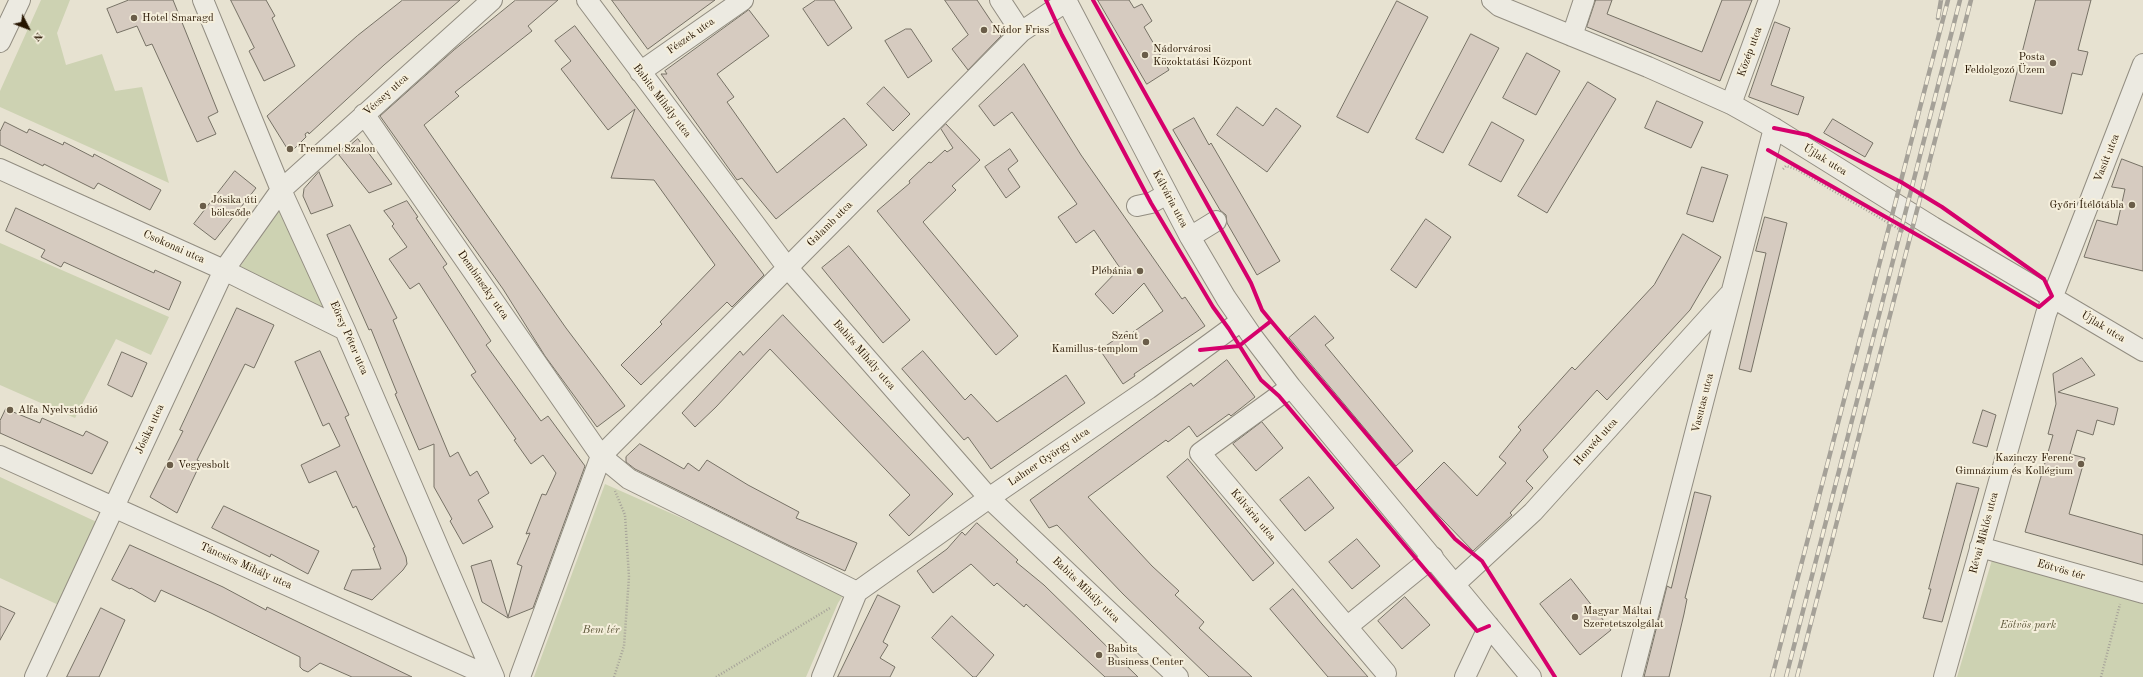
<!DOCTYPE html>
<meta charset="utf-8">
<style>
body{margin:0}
#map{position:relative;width:2143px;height:677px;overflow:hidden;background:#e7e2d1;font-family:"Old Standard TT",serif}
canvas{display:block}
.north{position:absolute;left:8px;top:8px;width:40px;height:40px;-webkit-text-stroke:3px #f5efdc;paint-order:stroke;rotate:132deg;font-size:11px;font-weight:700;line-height:16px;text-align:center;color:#271500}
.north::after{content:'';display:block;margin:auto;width:14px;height:18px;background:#271500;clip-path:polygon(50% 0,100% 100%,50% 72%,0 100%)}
</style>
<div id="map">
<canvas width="2143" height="677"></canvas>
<div class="north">N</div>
</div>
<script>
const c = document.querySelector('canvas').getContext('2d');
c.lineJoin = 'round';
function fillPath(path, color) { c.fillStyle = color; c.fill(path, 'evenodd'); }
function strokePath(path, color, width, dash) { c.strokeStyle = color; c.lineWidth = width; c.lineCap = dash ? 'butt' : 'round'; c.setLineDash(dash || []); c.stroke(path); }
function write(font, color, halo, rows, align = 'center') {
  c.font = font + ' "Old Standard TT",serif'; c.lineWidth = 4; c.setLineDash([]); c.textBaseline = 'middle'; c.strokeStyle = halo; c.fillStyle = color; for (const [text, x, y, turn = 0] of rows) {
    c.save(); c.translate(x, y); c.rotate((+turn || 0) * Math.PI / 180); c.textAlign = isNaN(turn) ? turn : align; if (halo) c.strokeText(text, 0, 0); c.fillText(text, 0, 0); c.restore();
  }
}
fillPath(new Path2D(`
 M 41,0 L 70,0 L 57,33 L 66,65 L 102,54 L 115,91 L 142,87 L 169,183 L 0,107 L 0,91 Z
 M 279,211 L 329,314 L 240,267 Z
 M 0,243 L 169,317 L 151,355 L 116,339 L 75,418 L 0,385 Z
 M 0,477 L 101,524 L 63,607 L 0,578 Z
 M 605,484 L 846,591 L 838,603 L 806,677 L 534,677 Z
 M 1992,560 L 2143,601 L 2143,677 L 1957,677 Z`), '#cdd2b2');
const building = new Path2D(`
 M 129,0 L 173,0 L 218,112 L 208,117 L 216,134 L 197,142 L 152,44 L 146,46 L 137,26 L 117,33 L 107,9 Z
 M 231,0 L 266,0 L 275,16 L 272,18 L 295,66 L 264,81 L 249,51 L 254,48 Z
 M 403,0 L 460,0 L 384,65 L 309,134 L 308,132 L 305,134 L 306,137 L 290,153 L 267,116 L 357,36 Z
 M 516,0 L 558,0 L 528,26 L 532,31 L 455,92 L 459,96 L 424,125 L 566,328 L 625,406 L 597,427 L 545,356 L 503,289 L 380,116 L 454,50 Z
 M 612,0 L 715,0 L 648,49 Z
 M 816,0 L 834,0 L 852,28 L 828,46 L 803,9 Z
 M 945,0 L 977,0 L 1001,36 L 968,70 L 952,49 L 968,35 Z
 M 1098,0 L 1129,0 L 1134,8 L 1142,4 L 1152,21 L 1144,27 L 1169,70 L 1147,84 Z
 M 1596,0 L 1612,0 L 1607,14 L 1702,52 L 1722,0 L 1752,0 L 1720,81 L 1587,27 Z
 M 2036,0 L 2091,0 L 2078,50 L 2088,52 L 2082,75 L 2072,73 L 2062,114 L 2010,101 Z
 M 1397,1 L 1428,17 L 1368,133 L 1337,117 Z
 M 749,10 L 769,36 L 717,74 L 734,97 L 727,102 L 777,173 L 844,118 L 867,145 L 776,219 L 742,178 L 737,180 L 661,74 L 667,74 L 665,71 Z
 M 1775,22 L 1790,28 L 1771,85 L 1804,97 L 1798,115 L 1749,97 Z
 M 575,26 L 764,275 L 732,307 L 727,302 L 641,385 L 621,365 L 662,324 L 660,322 L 715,265 L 654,180 L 611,178 L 635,109 L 608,130 L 561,69 L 571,61 L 555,41 Z
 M 906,29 L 911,29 L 932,61 L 908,78 L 885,41 Z
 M 1471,34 L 1499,48 L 1443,153 L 1416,139 Z
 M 1527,53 L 1560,71 L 1536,115 L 1503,98 Z
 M 1024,64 L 1081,155 L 1182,299 L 1185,297 L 1205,326 L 1134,374 L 1135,376 L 1123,384 L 1100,350 L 1127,331 L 1129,335 L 1163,311 L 1144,283 L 1113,314 L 1095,294 L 1120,268 L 1094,230 L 1076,243 L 1058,217 L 1077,204 L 1012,112 L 994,126 L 979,106 Z
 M 1588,82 L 1616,99 L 1547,213 L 1518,196 Z
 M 884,87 L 910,114 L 893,131 L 867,104 Z
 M 1657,101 L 1703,122 L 1691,148 L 1645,128 Z
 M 1237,107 L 1263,126 L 1276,108 L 1301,126 L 1267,172 L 1217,135 Z
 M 1194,118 L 1209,145 L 1211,143 L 1280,261 L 1257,275 L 1227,223 L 1226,215 L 1220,210 L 1173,130 Z
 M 1833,119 L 1873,143 L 1865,157 L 1824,133 Z
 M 5,122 L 27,133 L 29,129 L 63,145 L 64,142 L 93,157 L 94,154 L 161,190 L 150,210 L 98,183 L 94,189 L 44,164 L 43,166 L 0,145 L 0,132 Z
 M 1492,122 L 1524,140 L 1501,182 L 1469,165 Z
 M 946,124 L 980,160 L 952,186 L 956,190 L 923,222 L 1018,336 L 996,355 L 877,211 L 910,183 L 909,181 L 929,162 L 931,163 L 945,150 L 947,152 L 953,148 L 941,129 Z
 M 358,139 L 392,184 L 369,193 L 339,155 Z
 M 1010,149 L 1018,161 L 1008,169 L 1020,187 L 1006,198 L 985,167 Z
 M 2122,159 L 2143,167 L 2143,271 L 2084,257 L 2097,220 L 2117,225 L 2125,189 L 2112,187 Z
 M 1702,167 L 1728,175 L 1713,222 L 1687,214 Z
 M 235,171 L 256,188 L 215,240 L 194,224 Z
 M 319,172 L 333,206 L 311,214 L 303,196 L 304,189 Z
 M 407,201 L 418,217 L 416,218 L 447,264 L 443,267 L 491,341 L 486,345 L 541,421 L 548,416 L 585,466 L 533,608 L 508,618 L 482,602 L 471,566 L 491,560 L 508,617 L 522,566 L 517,564 L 530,533 L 526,534 L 542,494 L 546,495 L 556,473 L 543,455 L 531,464 L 514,440 L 516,439 L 471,375 L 476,372 L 419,283 L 410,289 L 389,259 L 407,247 L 392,226 L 394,224 L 384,211 Z
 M 16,208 L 119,257 L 154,273 L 155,270 L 181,282 L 169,310 L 64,262 L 61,267 L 41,257 L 45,250 L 6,231 Z
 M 1765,217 L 1787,223 L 1751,372 L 1739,369 L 1766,253 L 1756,251 Z
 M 1426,219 L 1451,237 L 1416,288 L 1391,270 Z
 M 350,225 L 397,318 L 393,320 L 450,457 L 458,452 L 470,476 L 477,471 L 489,493 L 478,500 L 493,527 L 463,544 L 450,521 L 452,519 L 434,487 L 434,444 L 419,450 L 395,394 L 397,393 L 371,329 L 369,330 L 327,235 Z
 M 1683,234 L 1721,257 L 1690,310 L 1607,400 L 1597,390 L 1543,450 L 1548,457 L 1526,481 L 1533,488 L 1510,513 L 1512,515 L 1473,551 L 1415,491 L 1444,462 L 1477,496 L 1506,463 L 1499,457 L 1521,430 L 1518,427 L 1572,367 L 1575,370 L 1654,285 Z
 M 849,246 L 910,320 L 883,343 L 822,268 Z
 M 237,308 L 274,325 L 254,368 L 245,364 L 197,460 L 201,462 L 177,513 L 150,497 L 183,431 L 180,430 Z
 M 783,315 L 953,494 L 909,536 L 889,515 L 910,495 L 770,349 L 716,407 L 695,427 L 682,413 L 740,351 L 743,355 Z
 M 1315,316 L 1334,338 L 1325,345 L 1413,451 L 1396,466 L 1289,338 Z
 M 320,351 L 349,415 L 345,417 L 406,557 L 407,564 L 403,570 L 372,600 L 344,589 L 352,570 L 381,569 L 373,548 L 375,547 L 356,506 L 353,508 L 336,471 L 309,483 L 301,465 L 340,446 L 329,423 L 323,426 L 295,362 Z
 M 923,351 L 965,400 L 971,394 L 997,422 L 1066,375 L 1085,403 L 991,469 L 968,437 L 964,440 L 902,369 Z
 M 122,352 L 147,363 L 132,397 L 108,385 Z
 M 2082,358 L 2095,375 L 2058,392 L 2118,408 L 2114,425 L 2097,420 L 2093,435 L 2077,430 L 2070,454 L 2085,458 L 2069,514 L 2143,535 L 2143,565 L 2025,532 L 2053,435 L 2048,434 L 2056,404 L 2053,374 Z
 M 1227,360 L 1255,397 L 1231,416 L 1229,414 L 1197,437 L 1189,426 L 1168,442 L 1166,440 L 1088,497 L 1152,566 L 1179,591 L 1175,595 L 1204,622 L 1199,628 L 1252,677 L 1209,677 L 1123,594 L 1057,525 L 1049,528 L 1030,500 L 1191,383 L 1193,386 Z
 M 6,409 L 40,423 L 42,418 L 83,436 L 86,431 L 108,442 L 92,474 L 0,433 L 0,421 Z
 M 1983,410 L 1996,415 L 1987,447 L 1973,443 Z
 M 1262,422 L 1283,448 L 1256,471 L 1233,444 Z
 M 640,444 L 684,469 L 688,463 L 699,471 L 707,460 L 748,485 L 799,512 L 796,518 L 857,543 L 845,571 L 790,546 L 635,469 L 626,462 L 626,457 Z
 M 1188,459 L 1274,563 L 1253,581 L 1167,477 Z
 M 1309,477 L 1334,508 L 1305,531 L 1280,500 Z
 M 1957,483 L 1979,488 L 1942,622 L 1923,618 L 1931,589 L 1929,589 Z
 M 1695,492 L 1711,496 L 1685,598 L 1687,599 L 1684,614 L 1669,677 L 1644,677 L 1667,586 L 1671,588 Z
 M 224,506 L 319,551 L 308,574 L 271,554 L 270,557 L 212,528 Z
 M 977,523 L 1018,560 L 1016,562 L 1044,585 L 1138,677 L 1105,677 L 1026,604 L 1024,607 L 997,583 L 994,586 L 971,564 L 933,593 L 917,571 L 947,549 L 962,532 L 965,535 Z
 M 1357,539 L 1380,566 L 1352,589 L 1329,562 Z
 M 130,545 L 223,587 L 266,610 L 267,607 L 412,677 L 352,677 L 320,663 L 308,672 L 303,670 L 300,667 L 300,657 L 211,613 L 161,590 L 155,602 L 131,588 L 130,589 L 112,580 Z
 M 1571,579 L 1611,630 L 1580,655 L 1540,604 Z
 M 1293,589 L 1322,624 L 1368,677 L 1328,677 L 1270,609 Z
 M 878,595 L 900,606 L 883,642 L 888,645 L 880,658 L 895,667 L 890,677 L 838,677 Z
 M 1405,597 L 1430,625 L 1402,649 L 1378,621 Z
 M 0,606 L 15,613 L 0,640 Z
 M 101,608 L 125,620 L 99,677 L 67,677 Z
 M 952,616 L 994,655 L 976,677 L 973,677 L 932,638 Z`);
fillPath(building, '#d6cbc0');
strokePath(building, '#767165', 1);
const minor = new Path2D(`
 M 203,0 L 281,190 L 345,330 L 494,677
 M 587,0 L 787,267 L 989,498 L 1178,677
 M 1000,0 L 1021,32
 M 1066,0 L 1190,237 L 1226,298 L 1252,336 L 1291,387 L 1531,677
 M 1492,0 L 1499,6 L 1648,67 L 1731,104 L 1774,128 L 1933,227 L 2143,351
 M 1572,36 L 1584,0
 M 0,42 L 20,0
 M 640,72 L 743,0
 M 1731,104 L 1769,0
 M 364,114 L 601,456 L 629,479 L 857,592
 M 0,169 L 224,270 L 345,330
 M 1137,206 L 1151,203 L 1167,194
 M 1190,237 L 1216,221
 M 1291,387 L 1200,453 L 1386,673
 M 0,456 L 491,677
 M 1980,547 L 2143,593
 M 1455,584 L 1533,512 L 1729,295
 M 857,592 L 989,498 L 1148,389 L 1241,321
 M 1348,626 L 1433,557
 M 35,677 L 224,270 L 281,190 L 492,0
 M 520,677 L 601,456 L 1021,32 L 1067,1
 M 822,677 L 857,592
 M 1465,677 L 1489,626
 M 1632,677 L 1774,128
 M 1944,677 L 2046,314 L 2143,64`);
strokePath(minor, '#928d81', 22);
strokePath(new Path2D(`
 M 1783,169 L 1786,166 L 1796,169 L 1904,232
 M 614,677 L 624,646 L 629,577 L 625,515 L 615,491
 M 716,677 L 830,608
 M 2101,677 L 2120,604`), '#a5a198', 2.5, [1, 2]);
strokePath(minor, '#eceae1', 20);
const rail = new Path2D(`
 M 1938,18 L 1941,0
 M 1772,677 L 1948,0
 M 1786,677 L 1960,0
 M 1797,677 L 1971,0`);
strokePath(rail, '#a5a198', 4.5);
strokePath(rail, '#f5efdc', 3, [9]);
strokePath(new Path2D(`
 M 1046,0 L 1062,35 L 1151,203 L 1213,307 L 1229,329 L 1261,380 L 1279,396 L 1477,631 L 1489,626
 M 1093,0 L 1251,283 L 1262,310 L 1271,321 L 1455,539 L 1482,561 L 1555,677
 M 1768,150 L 1928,241 L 2039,307 L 2052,296 L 2044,279 L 1942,207 L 1901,182 L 1808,135 L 1774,128
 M 1200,350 L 1239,346 L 1271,321`), '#d6006c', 4);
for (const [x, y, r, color] of [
 [134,18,4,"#6a5d49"],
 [984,30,4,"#6a5d49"],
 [1145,55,4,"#6a5d49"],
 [2053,63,4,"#6a5d49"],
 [290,149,4,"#6a5d49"],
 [2132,205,4,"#6a5d49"],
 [203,206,4,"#6a5d49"],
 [1140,271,4,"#6a5d49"],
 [1146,342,4,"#6a5d49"],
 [10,410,4,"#6a5d49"],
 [2081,464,4,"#6a5d49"],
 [170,465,4,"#6a5d49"],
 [1575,617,4,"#6a5d49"],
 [1099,655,4,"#6a5d49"]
]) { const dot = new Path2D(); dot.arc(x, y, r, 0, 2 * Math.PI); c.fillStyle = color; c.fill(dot); strokePath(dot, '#f5efdc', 1.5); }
write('11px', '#271500', '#f5efdc', [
 ["Hotel Smaragd",142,18],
 ["Nádor Friss",992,30],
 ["Nádorvárosi",1153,49],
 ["Közoktatási Központ",1153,62],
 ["Posta",2045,57,"right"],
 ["Feldolgozó Üzem",2045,70,"right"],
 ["Tremmel Szalon",298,149],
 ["Jósika úti",211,200],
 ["bölcsőde",211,213],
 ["Győri Ítélőtábla",2124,205,"right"],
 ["Plébánia",1132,271,"right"],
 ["Szent",1138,336,"right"],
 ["Kamillus-templom",1138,349,"right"],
 ["Alfa Nyelvstúdió",18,410],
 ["Kazinczy Ferenc",2073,458,"right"],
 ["Gimnázium és Kollégium",2073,471,"right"],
 ["Vegyesbolt",178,465],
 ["Magyar Máltai",1583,611],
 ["Szeretetszolgálat",1583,624],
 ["Babits",1107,649],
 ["Business Center",1107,662]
], 'left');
write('11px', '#271500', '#f5efdc', [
 ["Fészek utca",691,36,-35],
 ["Közép utca",1750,52,-70],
 ["Vécsey utca",386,95,-42],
 ["Babits Mihály utca",662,101,53],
 ["Vasút utca",2107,158,-68],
 ["Újlak utca",1825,160,32],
 ["Kálvária utca",1170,199,62],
 ["Galamb utca",830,224,-45],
 ["Csokonai utca",174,247,24],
 ["Dembinszky utca",483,285,55],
 ["Újlak utca",2103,327,31],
 ["Eörsy Péter utca",349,338,66],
 ["Babits Mihály utca",864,355,49],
 ["Vasutas utca",1703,403,-76],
 ["Jósika utca",150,429,-65],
 ["Honvéd utca",1596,442,-48],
 ["Lahner György utca",1049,457,-34],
 ["Kálvária utca",1253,515,50],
 ["Révai Miklós utca",1984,533,-75],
 ["Táncsics Mihály utca",246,566,24],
 ["Eötvös tér",2061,570,16],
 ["Babits Mihály utca",1086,590,44]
]);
write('italic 11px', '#595335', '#f5efdc', [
 ["Eötvös park",2028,625],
 ["Bem tér",601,630]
]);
</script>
